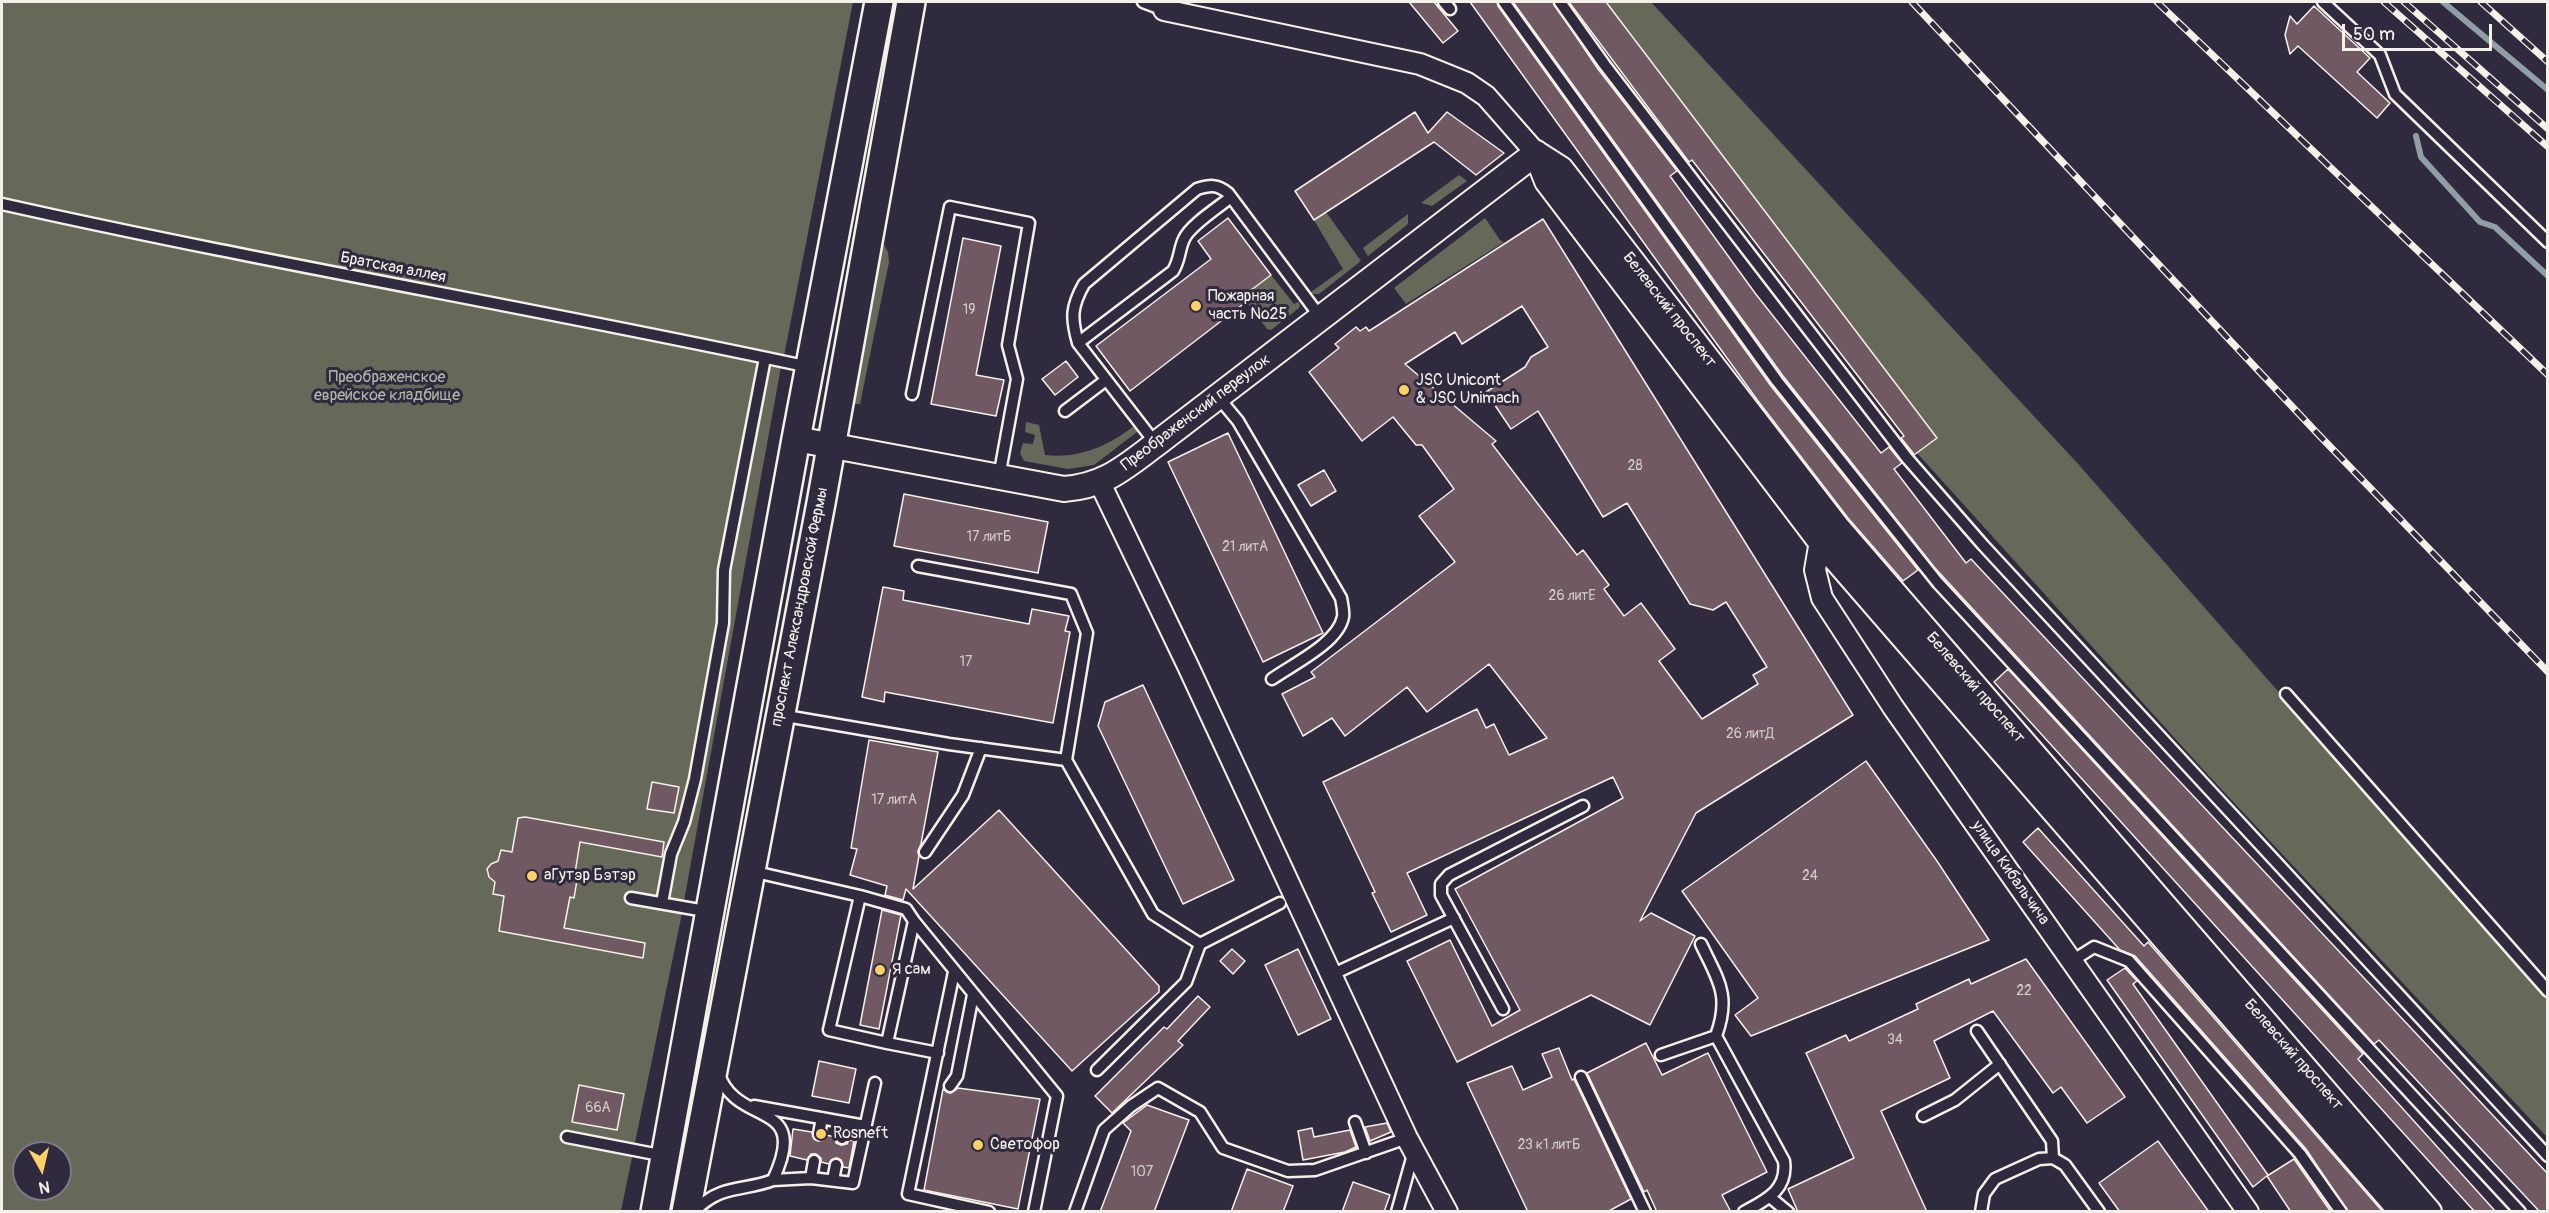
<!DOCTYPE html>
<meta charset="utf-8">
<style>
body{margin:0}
#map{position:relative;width:2549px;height:1213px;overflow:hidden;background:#2f2a3d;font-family:Pangolin,sans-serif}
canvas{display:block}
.frame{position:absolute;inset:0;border:3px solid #f4f1e8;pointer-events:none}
.north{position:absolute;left:12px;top:1141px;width:60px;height:60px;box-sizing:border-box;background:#2f2a3d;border:2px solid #7e7a81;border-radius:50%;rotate:172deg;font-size:16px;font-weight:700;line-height:24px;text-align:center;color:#f4f1e8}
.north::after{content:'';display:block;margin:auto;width:21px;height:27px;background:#ffd166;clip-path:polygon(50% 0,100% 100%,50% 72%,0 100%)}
.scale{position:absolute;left:2342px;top:24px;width:150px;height:27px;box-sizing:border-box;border:3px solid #f4f1e8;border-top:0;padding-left:8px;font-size:18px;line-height:21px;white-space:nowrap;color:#f4f1e8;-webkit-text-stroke:4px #2f2a3d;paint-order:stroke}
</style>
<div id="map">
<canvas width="2549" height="1213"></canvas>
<div class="frame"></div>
<div class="north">N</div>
<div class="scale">50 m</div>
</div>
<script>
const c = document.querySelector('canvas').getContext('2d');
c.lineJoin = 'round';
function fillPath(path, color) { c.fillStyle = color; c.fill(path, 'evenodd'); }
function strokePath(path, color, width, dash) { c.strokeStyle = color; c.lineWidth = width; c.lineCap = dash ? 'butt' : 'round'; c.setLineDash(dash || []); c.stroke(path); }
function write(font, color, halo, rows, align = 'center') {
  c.font = font + ' Pangolin,sans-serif'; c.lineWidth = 6; c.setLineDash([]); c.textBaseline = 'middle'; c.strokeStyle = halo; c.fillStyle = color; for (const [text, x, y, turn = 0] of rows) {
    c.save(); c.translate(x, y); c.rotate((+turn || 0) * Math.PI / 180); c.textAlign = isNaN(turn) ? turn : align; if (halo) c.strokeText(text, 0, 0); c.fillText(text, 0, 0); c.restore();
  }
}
fillPath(new Path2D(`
 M 2,2 L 853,2 L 784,356 L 781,355 L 779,366 L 781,367 L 680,923 L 621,1211 L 2,1211 ZM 24,1153 L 60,1153 L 60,1189 L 24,1189 Z
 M 1606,2 L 1651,2 L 2079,465 L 2547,997 L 2547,1137 L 2209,776 L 1917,453 L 1937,438 Z
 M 1459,175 L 1467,181 L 1432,206 L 1421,203 Z
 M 1326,212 L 1361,261 L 1319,294 L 1313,294 L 1311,292 L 1343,269 L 1314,220 Z
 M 1408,214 L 1408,224 L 1368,256 L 1363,248 Z
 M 1485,218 L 1500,240 L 1504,242 L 1406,304 L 1394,288 Z
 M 881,239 L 888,252 L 889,262 L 860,404 L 853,404 L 853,387 Z
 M 1271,275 L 1294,304 L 1298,302 L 1300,304 L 1299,308 L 1271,330 L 1267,329 L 1242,297 Z
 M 1120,404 L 1137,428 L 1137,432 L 1094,465 L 1068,469 L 1024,461 L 1020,453 L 1023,443 L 1033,444 L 1035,435 L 1025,432 L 1026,422 L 1039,425 L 1045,455 C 1079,459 1108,446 1134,426 Z`), '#66695a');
strokePath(new Path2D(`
 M 2443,2 L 2548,90
 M 2416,136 L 2421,157 L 2480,222 L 2495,227 L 2548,276`), '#909ea5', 6);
const building = new Path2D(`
 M 1409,2 L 1434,2 L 1458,31 L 1443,43 Z
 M 1470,2 L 1497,2 L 1498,6 L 1771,386 L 1918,570 L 1903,581 L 1848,518 L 1758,401 Z
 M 1513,2 L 1553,2 L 1598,69 L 1677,171 L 1670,176 L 1755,293 L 1881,453 L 1889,447 L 1902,463 L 1894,469 L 1966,563 L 1971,559 L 2547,1173 L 2547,1212 L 2540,1212 L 2379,1040 L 2374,1044 L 1934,567 L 1783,376 Z
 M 1569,2 L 1606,2 L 1937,438 L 1914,455 L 1913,453 L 1901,438 L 1904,436 L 1692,160 L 1689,162 Z
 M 2314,6 L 2370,58 L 2357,72 L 2390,103 L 2377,118 L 2298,46 L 2290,54 L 2285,35 L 2290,16 L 2297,24 Z
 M 1415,112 L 1428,133 L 1447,112 L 1504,153 L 1476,175 L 1434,142 L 1314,220 L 1295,191 Z
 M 1228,218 L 1271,275 L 1242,297 L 1246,302 L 1130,391 L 1096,346 L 1211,259 L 1198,241 Z
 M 1543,219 L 1853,715 L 1696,813 L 1640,921 L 1651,913 L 1695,936 L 1650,1025 L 1591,995 L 1457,1062 L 1407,961 L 1450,940 L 1492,1026 L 1520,1010 L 1455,889 L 1623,798 L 1613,777 L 1407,873 L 1427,915 L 1391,932 L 1372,893 L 1375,892 L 1323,782 L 1477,709 L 1486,728 L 1494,724 L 1509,755 L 1547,738 L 1489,664 L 1427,712 L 1407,687 L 1345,736 L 1332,718 L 1303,736 L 1282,694 L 1315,677 L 1311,672 L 1455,562 L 1419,516 L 1454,489 L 1422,445 L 1416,445 L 1393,417 L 1362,441 L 1309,372 L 1339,348 L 1335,344 L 1356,327 L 1360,331 L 1366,327 L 1369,331 ZM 1522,306 L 1548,347 L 1531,357 L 1525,367 L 1486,392 L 1511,429 L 1538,411 L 1603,517 L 1627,503 L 1690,604 L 1713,610 L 1726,602 L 1767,667 L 1753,675 L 1758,684 L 1702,719 L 1659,661 L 1675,649 L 1641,603 L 1624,616 L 1604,589 L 1609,585 L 1583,550 L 1577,555 L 1492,444 L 1496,441 L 1405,364 L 1455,332 L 1462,344 Z
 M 963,238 L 1001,246 L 976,375 L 1004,380 L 996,416 L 931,404 Z
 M 1066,361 L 1078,377 L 1055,395 L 1042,379 Z
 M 1228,433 L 1323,633 L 1263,662 L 1168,462 Z
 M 1324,470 L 1336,491 L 1311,506 L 1298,485 Z
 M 904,494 L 1048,522 L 1038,573 L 894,546 Z
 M 883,587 L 904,591 L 903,600 L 1029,624 L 1032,609 L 1069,616 L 1065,631 L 1070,632 L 1053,723 L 885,692 L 884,702 L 862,697 Z
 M 2008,669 L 2363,1054 L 2358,1059 L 2496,1212 L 2475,1212 L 1994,682 Z
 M 1143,685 L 1234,880 L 1183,904 L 1098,726 L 1105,702 Z
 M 869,740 L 938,752 L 921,844 L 918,851 L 919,856 L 913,889 L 999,810 L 1159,986 L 1159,992 L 1072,1071 L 906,889 L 903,900 L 885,895 L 887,886 L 850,875 L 857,849 L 851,848 Z
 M 1866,761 L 1937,861 L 1989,940 L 1751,1036 L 1735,1015 L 1758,998 L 1682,891 Z
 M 652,782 L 679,787 L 674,813 L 647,809 Z
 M 525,817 L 664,842 L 662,857 L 580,842 L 575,873 L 578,874 L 574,898 L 570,897 L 564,928 L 645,943 L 643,958 L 499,931 L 504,896 L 493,894 L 495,882 L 489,877 L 487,869 L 491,864 L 498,861 L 501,850 L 512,852 L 518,818 Z
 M 2038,828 L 2144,946 L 2148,942 L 2383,1212 L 2348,1212 L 2306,1149 L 2135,956 L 2120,950 L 2023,842 Z
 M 882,910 L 901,915 L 879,1029 L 860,1025 Z
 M 1232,949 L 1245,961 L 1233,974 L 1220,961 Z
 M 1298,949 L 1331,1019 L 1298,1035 L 1265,965 Z
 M 2026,959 L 2125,1097 L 2087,1123 L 2061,1087 L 2053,1093 L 1993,1011 L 1934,1041 L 1950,1078 L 1881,1111 L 1927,1212 L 1798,1212 L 1788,1189 L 1854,1158 L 1806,1053 L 1846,1035 L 1849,1041 L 1918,1009 L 1916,1004 L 1969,979 L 1971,984 Z
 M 2125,968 L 2137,981 L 2133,984 L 2268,1175 L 2253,1187 L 2107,980 Z
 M 1198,996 L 1210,1007 L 1178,1041 L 1183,1045 L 1112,1113 L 1095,1096 L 1164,1027 L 1167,1029 Z
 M 1646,1043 L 1662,1075 L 1708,1053 L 1767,1172 L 1722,1195 L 1731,1212 L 1657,1212 L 1647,1190 L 1644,1192 L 1587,1073 Z
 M 1559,1048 L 1572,1080 L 1574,1079 L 1631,1199 L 1607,1212 L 1528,1212 L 1467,1083 L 1512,1066 L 1523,1090 L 1552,1077 L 1542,1054 Z
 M 819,1061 L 856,1069 L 849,1103 L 812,1096 Z
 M 579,1085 L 624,1094 L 617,1130 L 572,1122 Z
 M 958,1088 L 1040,1099 L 1018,1209 L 924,1190 L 943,1089 L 950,1093 Z
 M 1147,1105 L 1189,1120 L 1154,1212 L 1100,1212 L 1131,1131 L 1123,1123 Z
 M 1387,1123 L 1391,1132 L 1370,1141 L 1365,1127 Z
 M 1312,1128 L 1314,1137 L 1350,1130 L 1356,1147 L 1345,1152 L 1303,1160 L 1298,1131 Z
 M 793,1129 L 812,1132 L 814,1139 L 818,1141 L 824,1139 L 826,1135 L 835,1137 L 836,1143 L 841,1145 L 847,1144 L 849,1140 L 854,1141 L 849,1168 L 843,1167 L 841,1160 L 837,1158 L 831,1160 L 829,1164 L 821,1162 L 821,1158 L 816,1154 L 811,1154 L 807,1160 L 790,1156 Z
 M 2158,1141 L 2209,1212 L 2120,1212 L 2099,1183 Z
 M 2294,1159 L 2331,1212 L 2291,1212 L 2267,1176 Z
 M 1247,1169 L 1293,1186 L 1283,1212 L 1231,1212 Z
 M 1353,1182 L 1390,1195 L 1384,1212 L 1342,1212 Z`);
fillPath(building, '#715964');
strokePath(building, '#f4f1e8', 1.5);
const service = new Path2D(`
 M 1143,2 L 1164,10
 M 1444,2 L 1450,9
 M 1504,2 L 1777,381 L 1938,583 L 2520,1212
 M 1560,2 L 1604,64 L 1907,458 L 1983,545 L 2548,1156
 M 2323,2 L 2380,55 L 2395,94 L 2548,242
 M 2,204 C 269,264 541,309 809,367
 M 1078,343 L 1173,271 C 1180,260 1179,249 1184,239 C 1190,225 1219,207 1231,197
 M 912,394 L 950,207 L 1029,223 L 1008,345 L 1017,379 L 999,477
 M 1218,397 L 1238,421 L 1341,598 C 1342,604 1344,611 1343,617 C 1338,643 1293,664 1272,679
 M 1065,411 L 1106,380
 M 1156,444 L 1078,343 C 1071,318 1071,307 1084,284 L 1197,189 C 1210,185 1217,184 1228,193 L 1321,318
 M 918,566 L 1071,594 L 1087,633 L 1066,760
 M 2286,694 L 2548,991
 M 780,715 L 949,744 L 1066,760 L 1153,914 L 1200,944 L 1280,903
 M 925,852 L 963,795 L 981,748
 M 751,871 L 860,896 L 829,1030 L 887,1043 L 914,921 L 906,909 L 860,896
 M 631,898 L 711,912
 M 662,903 L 671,854 L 684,822 L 695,779 L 723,623 L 724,570 L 765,358
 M 914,921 L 1057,1096 L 1034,1212
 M 1701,944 C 1718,980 1731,995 1716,1036 L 1784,1161 C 1788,1190 1766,1200 1744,1212
 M 2072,961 L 2094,947 L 2129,961 L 2300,1154 L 2341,1212
 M 954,972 L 908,1194 L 989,1212
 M 1331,975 L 1454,918
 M 1503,1009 L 1441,895 L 1441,884 L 1449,875 L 1583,806
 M 1977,1031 L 2052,1141 L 2053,1158
 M 887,1043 L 938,1053
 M 1661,1055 L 1716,1036
 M 1097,1070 L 1186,982 L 1200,944
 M 1581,1077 L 1645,1212
 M 950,1086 L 957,1076 L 973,995
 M 754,1106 L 865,1126
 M 1923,1116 L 1955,1100 L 2000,1064
 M 1355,1122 L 1366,1153
 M 819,1134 L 822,1118
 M 567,1137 L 665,1156
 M 842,1138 L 846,1123
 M 811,1178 L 814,1161
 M 773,1180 L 811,1178 L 853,1183 L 875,1083
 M 833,1180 L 836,1165
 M 1771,1198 L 1788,1212
 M 693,1212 C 702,1204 710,1197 721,1193 C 738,1187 756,1187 773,1180 C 812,1097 736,1129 718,1072
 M 1075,1212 L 1104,1130 L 1131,1106 L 1158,1088 L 1200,1112 L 1223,1148 L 1288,1171 L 1315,1170 L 1407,1138
 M 1397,1212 L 1414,1151
 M 1981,1212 L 1984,1194 L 1995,1179 L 2039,1159 L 2053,1158 L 2065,1165 L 2099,1212`);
const minor = new Path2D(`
 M 1164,10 L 1420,64 L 1467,83 L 1486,96 L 1536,153
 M 1100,483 L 1188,666 L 1407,1138 L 1447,1212
 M 1829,533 L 1820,541 L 1815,570 L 1822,598 L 1893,707 L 2248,1212`);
const tertiary = new Path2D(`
 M 1536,153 L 1561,169 L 1837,527 L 2429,1212
 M 1536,153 L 1547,181 L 1820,541 L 2402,1212
 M 796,439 L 1064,489 C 1105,486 1125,467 1156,444 L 1536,153`);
const secondary = new Path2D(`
 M 655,1212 L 796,439 L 879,2
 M 686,1212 L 821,503 L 911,2`);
strokePath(service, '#f4f1e8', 15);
strokePath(minor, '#f4f1e8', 24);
strokePath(tertiary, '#f4f1e8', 28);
strokePath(secondary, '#f4f1e8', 32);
strokePath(service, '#2f2a3d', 10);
strokePath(minor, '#2f2a3d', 20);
strokePath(tertiary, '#2f2a3d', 24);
strokePath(secondary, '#2f2a3d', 27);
const rail = new Path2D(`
 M 1912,2 L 2317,433 L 2548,672
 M 2157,2 L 2548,375
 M 2384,2 L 2548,147
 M 2404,2 L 2548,129
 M 2481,2 L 2548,62`);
strokePath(rail, '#f4f1e8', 7);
strokePath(rail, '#2f2a3d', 4.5, [14]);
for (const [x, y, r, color] of [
 [1196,306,6,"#ffd166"],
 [1404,390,6,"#ffd166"],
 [532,876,6,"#ffd166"],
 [880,970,6,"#ffd166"],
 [821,1134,6,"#ffd166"],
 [978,1145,6,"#ffd166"]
]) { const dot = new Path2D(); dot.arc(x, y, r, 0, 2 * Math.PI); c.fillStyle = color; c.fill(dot); strokePath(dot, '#2f2a3d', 2); }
write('14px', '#d3cbc7', null, [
 ["19",969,310],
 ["28",1635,466],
 ["17 литБ",989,537],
 ["21 литА",1245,547],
 ["26 литЕ",1572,596],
 ["17",966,662],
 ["26 литД",1750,734],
 ["17 литА",894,800],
 ["24",1810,876],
 ["22",2024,991],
 ["34",1895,1040],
 ["66А",598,1108],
 ["23 к1 литБ",1549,1145],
 ["107",1142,1172]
]);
write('16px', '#f4f1e8', '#2f2a3d', [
 ["Братская аллея",393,268,11],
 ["Белевский проспект",1669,310,52],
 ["Преображенский переулок",1196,413,-37],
 ["проспект Александровской Фермы",800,607,-79],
 ["Белевский проспект",1975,688,49],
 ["улица Кибальчича",2010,873,55],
 ["Белевский проспект",2293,1055,49]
]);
write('16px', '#f4f1e8', '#2f2a3d', [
 ["Пожарная",1208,297],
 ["часть №25",1208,315],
 ["JSC Unicont",1416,381],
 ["& JSC Unimach",1416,399],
 ["аГутэр Бэтэр",544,876],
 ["Я сам",892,970],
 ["Rosneft",833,1134],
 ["Светофор",990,1145]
], 'left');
write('16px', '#b4b4a8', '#2f2a3d', [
 ["Преображенское",387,378],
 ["еврейское кладбище",387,396]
]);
</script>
